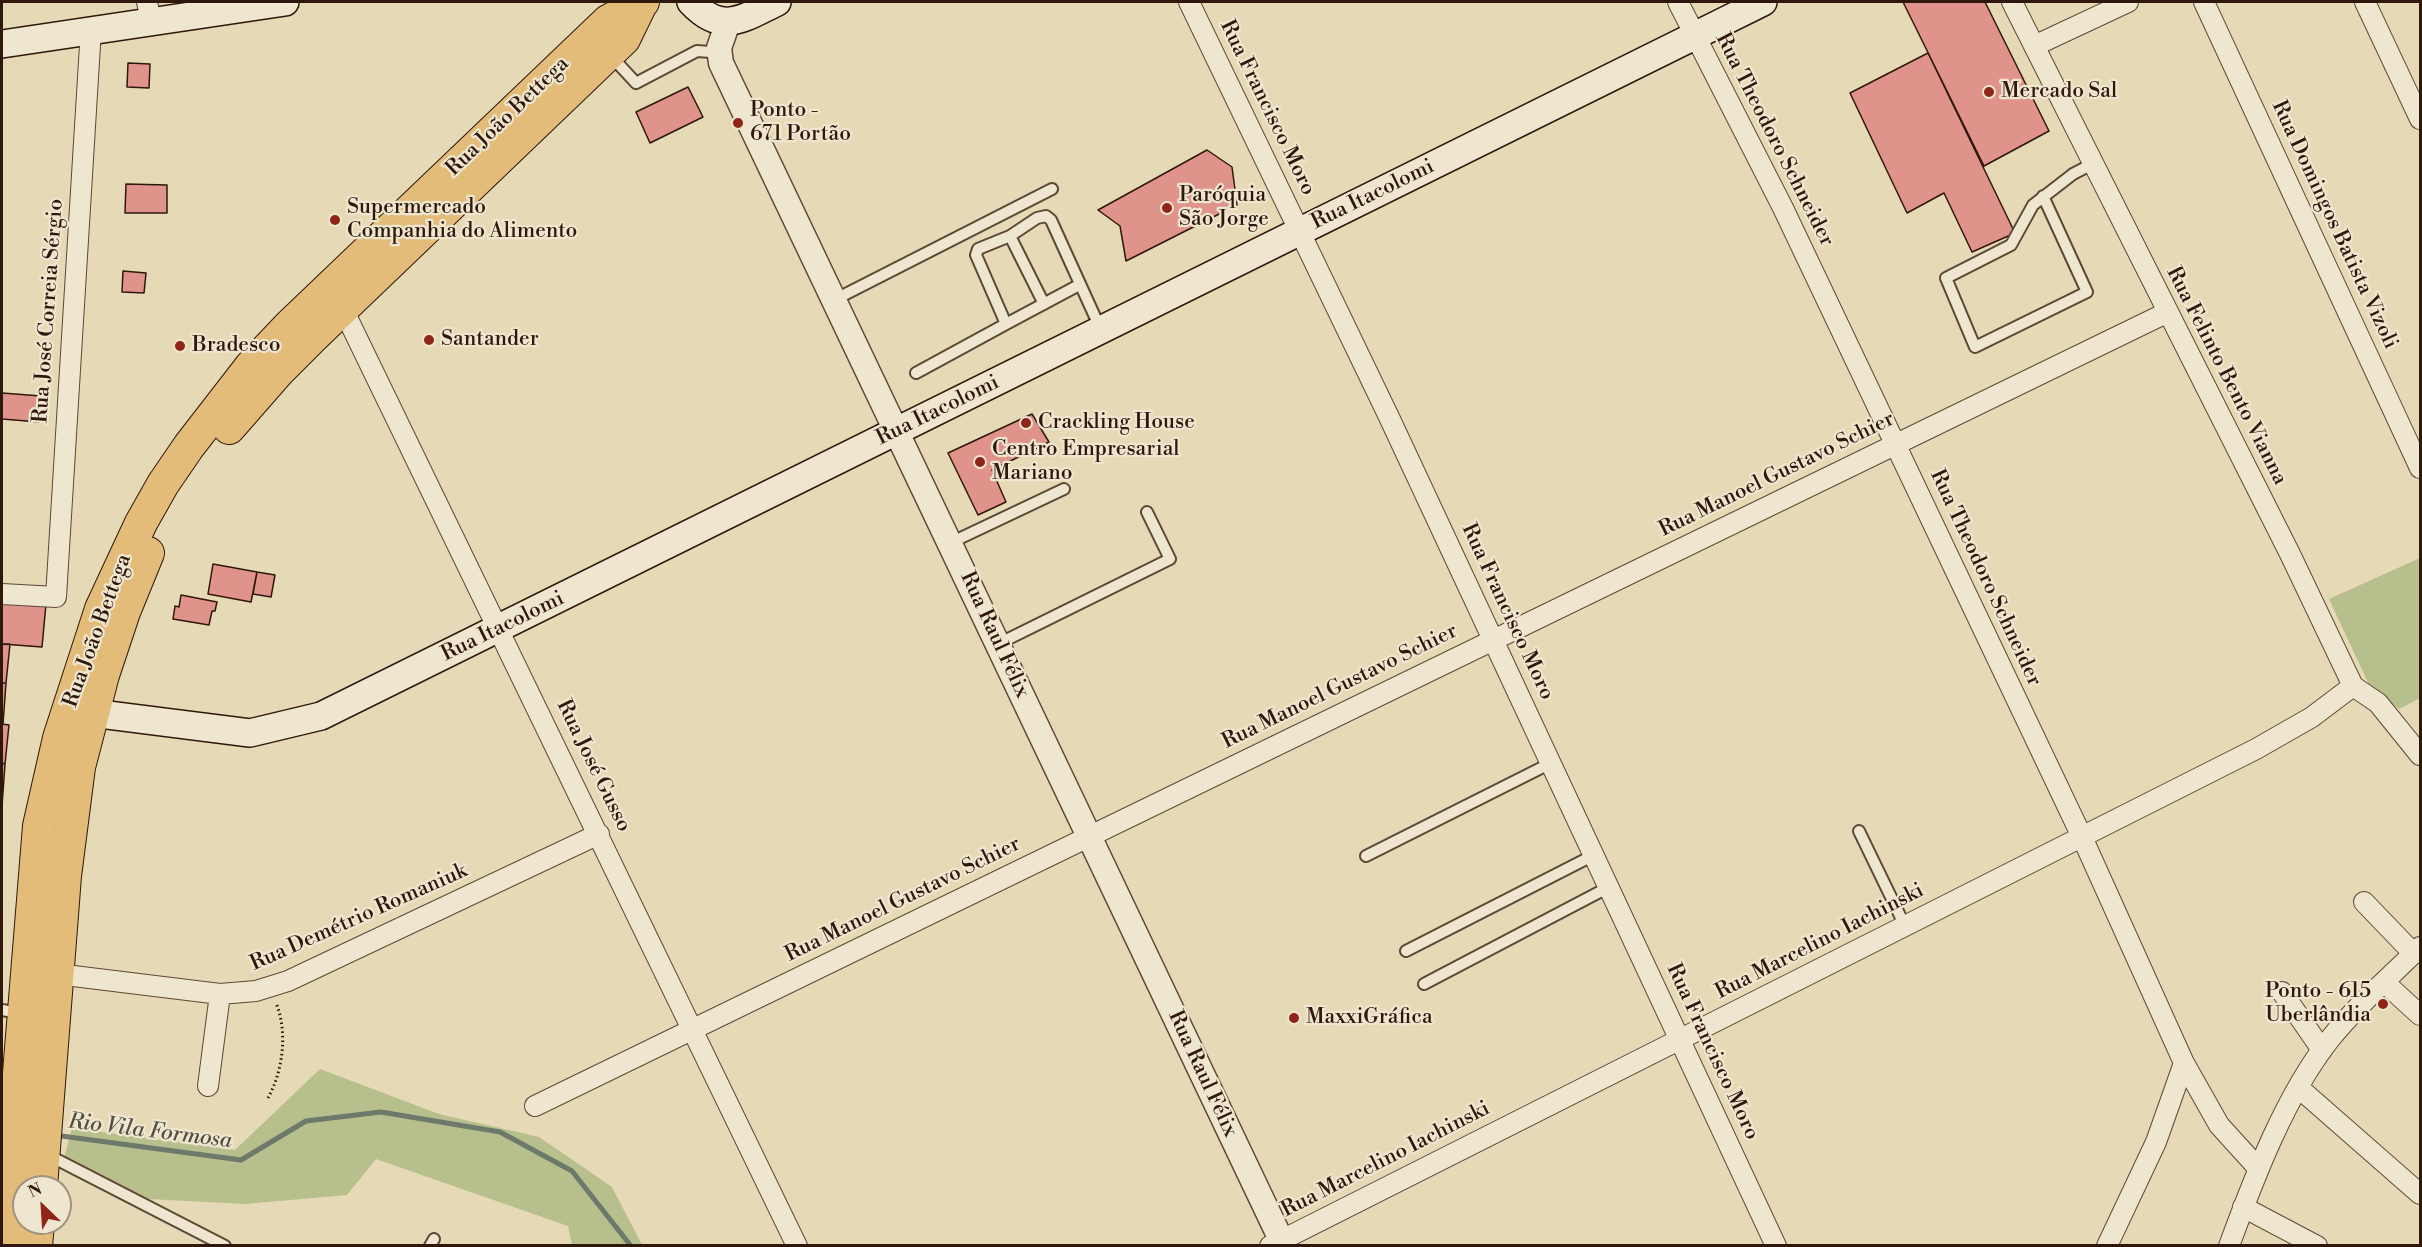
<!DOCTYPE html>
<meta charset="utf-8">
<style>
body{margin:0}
#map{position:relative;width:2422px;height:1247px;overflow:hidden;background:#e6d9b5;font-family:"Libre Bodoni",serif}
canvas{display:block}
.frame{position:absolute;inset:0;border:3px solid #2f170b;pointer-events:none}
.north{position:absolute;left:12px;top:1175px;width:60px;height:60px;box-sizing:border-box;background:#efe6cf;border:2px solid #a29381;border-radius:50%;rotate:335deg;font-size:16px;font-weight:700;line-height:24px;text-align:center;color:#2f170b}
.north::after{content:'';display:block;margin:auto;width:21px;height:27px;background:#8f2418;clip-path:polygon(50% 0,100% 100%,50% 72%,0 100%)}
</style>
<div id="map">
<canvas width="2422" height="1247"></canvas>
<div class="frame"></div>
<div class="north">N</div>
</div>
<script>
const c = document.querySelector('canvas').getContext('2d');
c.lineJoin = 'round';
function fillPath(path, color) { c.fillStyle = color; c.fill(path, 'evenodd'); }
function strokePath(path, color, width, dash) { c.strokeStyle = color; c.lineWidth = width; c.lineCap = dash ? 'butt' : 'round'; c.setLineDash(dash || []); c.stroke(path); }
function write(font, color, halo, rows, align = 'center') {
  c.font = font + ' "Libre Bodoni",serif'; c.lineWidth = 4.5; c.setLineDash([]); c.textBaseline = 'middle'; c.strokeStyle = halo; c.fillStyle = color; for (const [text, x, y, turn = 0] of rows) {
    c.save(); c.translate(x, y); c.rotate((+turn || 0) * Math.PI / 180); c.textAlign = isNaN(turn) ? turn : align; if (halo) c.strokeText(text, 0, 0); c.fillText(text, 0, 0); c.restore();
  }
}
fillPath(new Path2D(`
 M 2420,558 L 2420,698 L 2399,709 L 2372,691 L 2329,599 Z
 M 320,1069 L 439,1114 L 539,1137 L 612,1187 L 642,1245 L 572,1245 L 568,1226 L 376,1159 L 347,1195 L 245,1204 L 148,1199 L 64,1158 L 72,1128 L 235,1150 Z`), '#b7bf8c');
strokePath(new Path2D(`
 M 54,1135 L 241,1160 L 306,1121 L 381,1112 L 500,1132 L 572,1171 L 631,1246`), '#6d796b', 5);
const building = new Path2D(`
 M 1903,2 L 1985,2 L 2049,131 L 1984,166 Z
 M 1928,53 L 2015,233 L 1972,252 L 1944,193 L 1907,213 L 1850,93 Z
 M 128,63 L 150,64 L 149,88 L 127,87 Z
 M 688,87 L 703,117 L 650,143 L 636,112 Z
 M 1207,150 L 1232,167 L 1237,205 L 1126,261 L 1120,226 L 1098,210 Z
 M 126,184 L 167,185 L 167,213 L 125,213 Z
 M 123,271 L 146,273 L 144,293 L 122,292 Z
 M 2,393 L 41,396 L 39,422 L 2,419 Z
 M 1032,414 L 1049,442 L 992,470 L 1006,502 L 978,515 L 948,453 Z
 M 213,564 L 257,572 L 251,602 L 208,594 Z
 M 257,572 L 275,575 L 271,597 L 253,594 Z
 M 181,595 L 217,602 L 215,611 L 212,611 L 209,625 L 173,619 L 175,606 L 179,607 Z
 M 2,600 L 46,604 L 42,647 L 2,644 Z
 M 2,644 L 10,644 L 6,683 L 2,683 Z
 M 2,683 L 6,683 L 3,724 L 2,724 Z
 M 2,724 L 9,725 L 5,764 L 2,763 Z
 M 2,763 L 5,764 L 2,806 Z`);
fillPath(building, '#e0938b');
strokePath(building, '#2f170b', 1.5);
const service = new Path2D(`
 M 611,56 L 636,83 L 697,51 L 711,52 L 717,58
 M 2043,196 L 2087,292 L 1975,347 L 1946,278 L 2011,245 L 2033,205 L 2073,174 L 2094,163
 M 1010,236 L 1044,304
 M 1079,285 L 1006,324 L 976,255 L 978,249 L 1010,236 L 1037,218 L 1046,216 L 1051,220 L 1101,330
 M 834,300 L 1052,189
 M 916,373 L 1006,324
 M 950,543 L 1064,489
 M 998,644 L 1170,559 L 1147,512
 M 1859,831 L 1905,926
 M 1366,856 L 1551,763
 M 1406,951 L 1594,855
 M 1424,984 L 1609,887
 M 2,1010 L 20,1013
 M 46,1154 L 225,1246
 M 430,1246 L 434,1239`);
const minor = new Path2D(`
 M 147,2 L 151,21
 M 1189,2 L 1389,417 L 1776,1246
 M 1678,2 L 1783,208 L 2082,837 L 2184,1063 L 2219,1125 L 2258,1168
 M 2012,2 L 2290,554 L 2353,686 L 2378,703 L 2420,755
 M 2204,2 L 2420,468
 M 2365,2 L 2420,119
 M 2034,46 L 2128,2
 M 343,309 L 797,1246
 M 2,594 L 56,597 L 91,29
 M 2364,902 L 2414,954
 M 57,974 L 220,994 L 256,991 L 288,981 L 599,834
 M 2385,983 L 2420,1015
 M 2282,992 L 2322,1050
 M 208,1086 L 220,994
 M 2299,1088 L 2420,1194
 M 535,1106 L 2166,313
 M 2243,1207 L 2317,1246
 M 1270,1246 L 2256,749 L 2312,717 L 2353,686
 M 2107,1246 L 2156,1142 L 2184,1063
 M 2229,1246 C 2254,1178 2285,1096 2330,1039 C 2356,1006 2390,977 2420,947`);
const tertiary = new Path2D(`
 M 728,22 L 719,48 L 721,63 L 1284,1246`);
const secondary = new Path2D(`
 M 691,2 C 722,35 742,19 777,2
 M 2,44 L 285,2
 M 92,713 L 250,733 L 321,716 L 1763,2`);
const primary = new Path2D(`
 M 229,428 L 278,372 L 313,337 L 624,39 L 641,4
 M 41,1187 L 65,876 L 79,767 L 103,675 L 124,612 L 148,553
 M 5,1246 L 39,826 L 59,738 L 101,609 L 141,523 L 163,484 L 189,446 L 251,366 L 290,325 L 608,21 L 643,2
 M 36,1246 L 38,1223`);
strokePath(service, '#5d4836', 14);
strokePath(minor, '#5d4836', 22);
strokePath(tertiary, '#5d4836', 27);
strokePath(secondary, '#2f170b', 30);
strokePath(primary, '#2f170b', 34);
strokePath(new Path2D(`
 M 268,1098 C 283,1071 288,1032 276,1003`), '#2f170b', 3, [1.5, 3]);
strokePath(service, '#efe6cf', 10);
strokePath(minor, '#efe6cf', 20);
strokePath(tertiary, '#efe6cf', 24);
strokePath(secondary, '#efe6cf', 27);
strokePath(primary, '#e3bc7a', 32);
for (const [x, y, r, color] of [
 [1989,92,6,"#8f2418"],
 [738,123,6,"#8f2418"],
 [1167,208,6,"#8f2418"],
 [335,220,6,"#8f2418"],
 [429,340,6,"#8f2418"],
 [180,346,6,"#8f2418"],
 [1026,423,6,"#8f2418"],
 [980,462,6,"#8f2418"],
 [2383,1004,6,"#8f2418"],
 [1294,1018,6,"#8f2418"]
]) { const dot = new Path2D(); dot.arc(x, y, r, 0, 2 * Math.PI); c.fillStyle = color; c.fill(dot); strokePath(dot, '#efe6cf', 2); }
write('21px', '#2f170b', '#efe6cf', [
 ["Mercado Sal",2001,92],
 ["Ponto -",750,111],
 ["671 Portão",750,135],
 ["Paróquia",1179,196],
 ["São Jorge",1179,220],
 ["Supermercado",347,208],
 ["Companhia do Alimento",347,232],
 ["Santander",441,340],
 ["Bradesco",192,346],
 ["Crackling House",1038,423],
 ["Centro Empresarial",992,450],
 ["Mariano",992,474],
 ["Ponto - 615",2371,992,"right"],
 ["Uberlândia",2371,1016,"right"],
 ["MaxxiGráfica",1306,1018]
], 'left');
write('21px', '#2f170b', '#efe6cf', [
 ["Rua Francisco Moro",1267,108,64],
 ["Rua João Bettega",508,117,-44],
 ["Rua Theodoro Schneider",1774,140,63],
 ["Rua Itacolomi",1373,195,-26],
 ["Rua Domingos Batista Vizoli",2334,225,65],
 ["Rua José Correia Sérgio",49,311,-86],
 ["Rua Felinto Bento Vianna",2226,376,63],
 ["Rua Itacolomi",938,411,-26],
 ["Rua Manoel Gustavo Schier",1777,475,-26],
 ["Rua Theodoro Schneider",1985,578,65],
 ["Rua Francisco Moro",1507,612,65],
 ["Rua Itacolomi",503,627,-26],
 ["Rua João Bettega",98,631,-70],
 ["Rua Raul Félix",994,635,65],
 ["Rua Manoel Gustavo Schier",1340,687,-26],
 ["Rua José Gusso",593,766,64],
 ["Rua Manoel Gustavo Schier",903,900,-26],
 ["Rua Demétrio Romaniuk",359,918,-24],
 ["Rua Marcelino Iachinski",1820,942,-27],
 ["Rua Francisco Moro",1712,1052,65],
 ["Rua Raul Félix",1202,1074,65],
 ["Rua Marcelino Iachinski",1386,1160,-27]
]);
write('italic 22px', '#535043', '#efe6cf', [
 ["Rio Vila Formosa",150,1132,7]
]);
</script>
